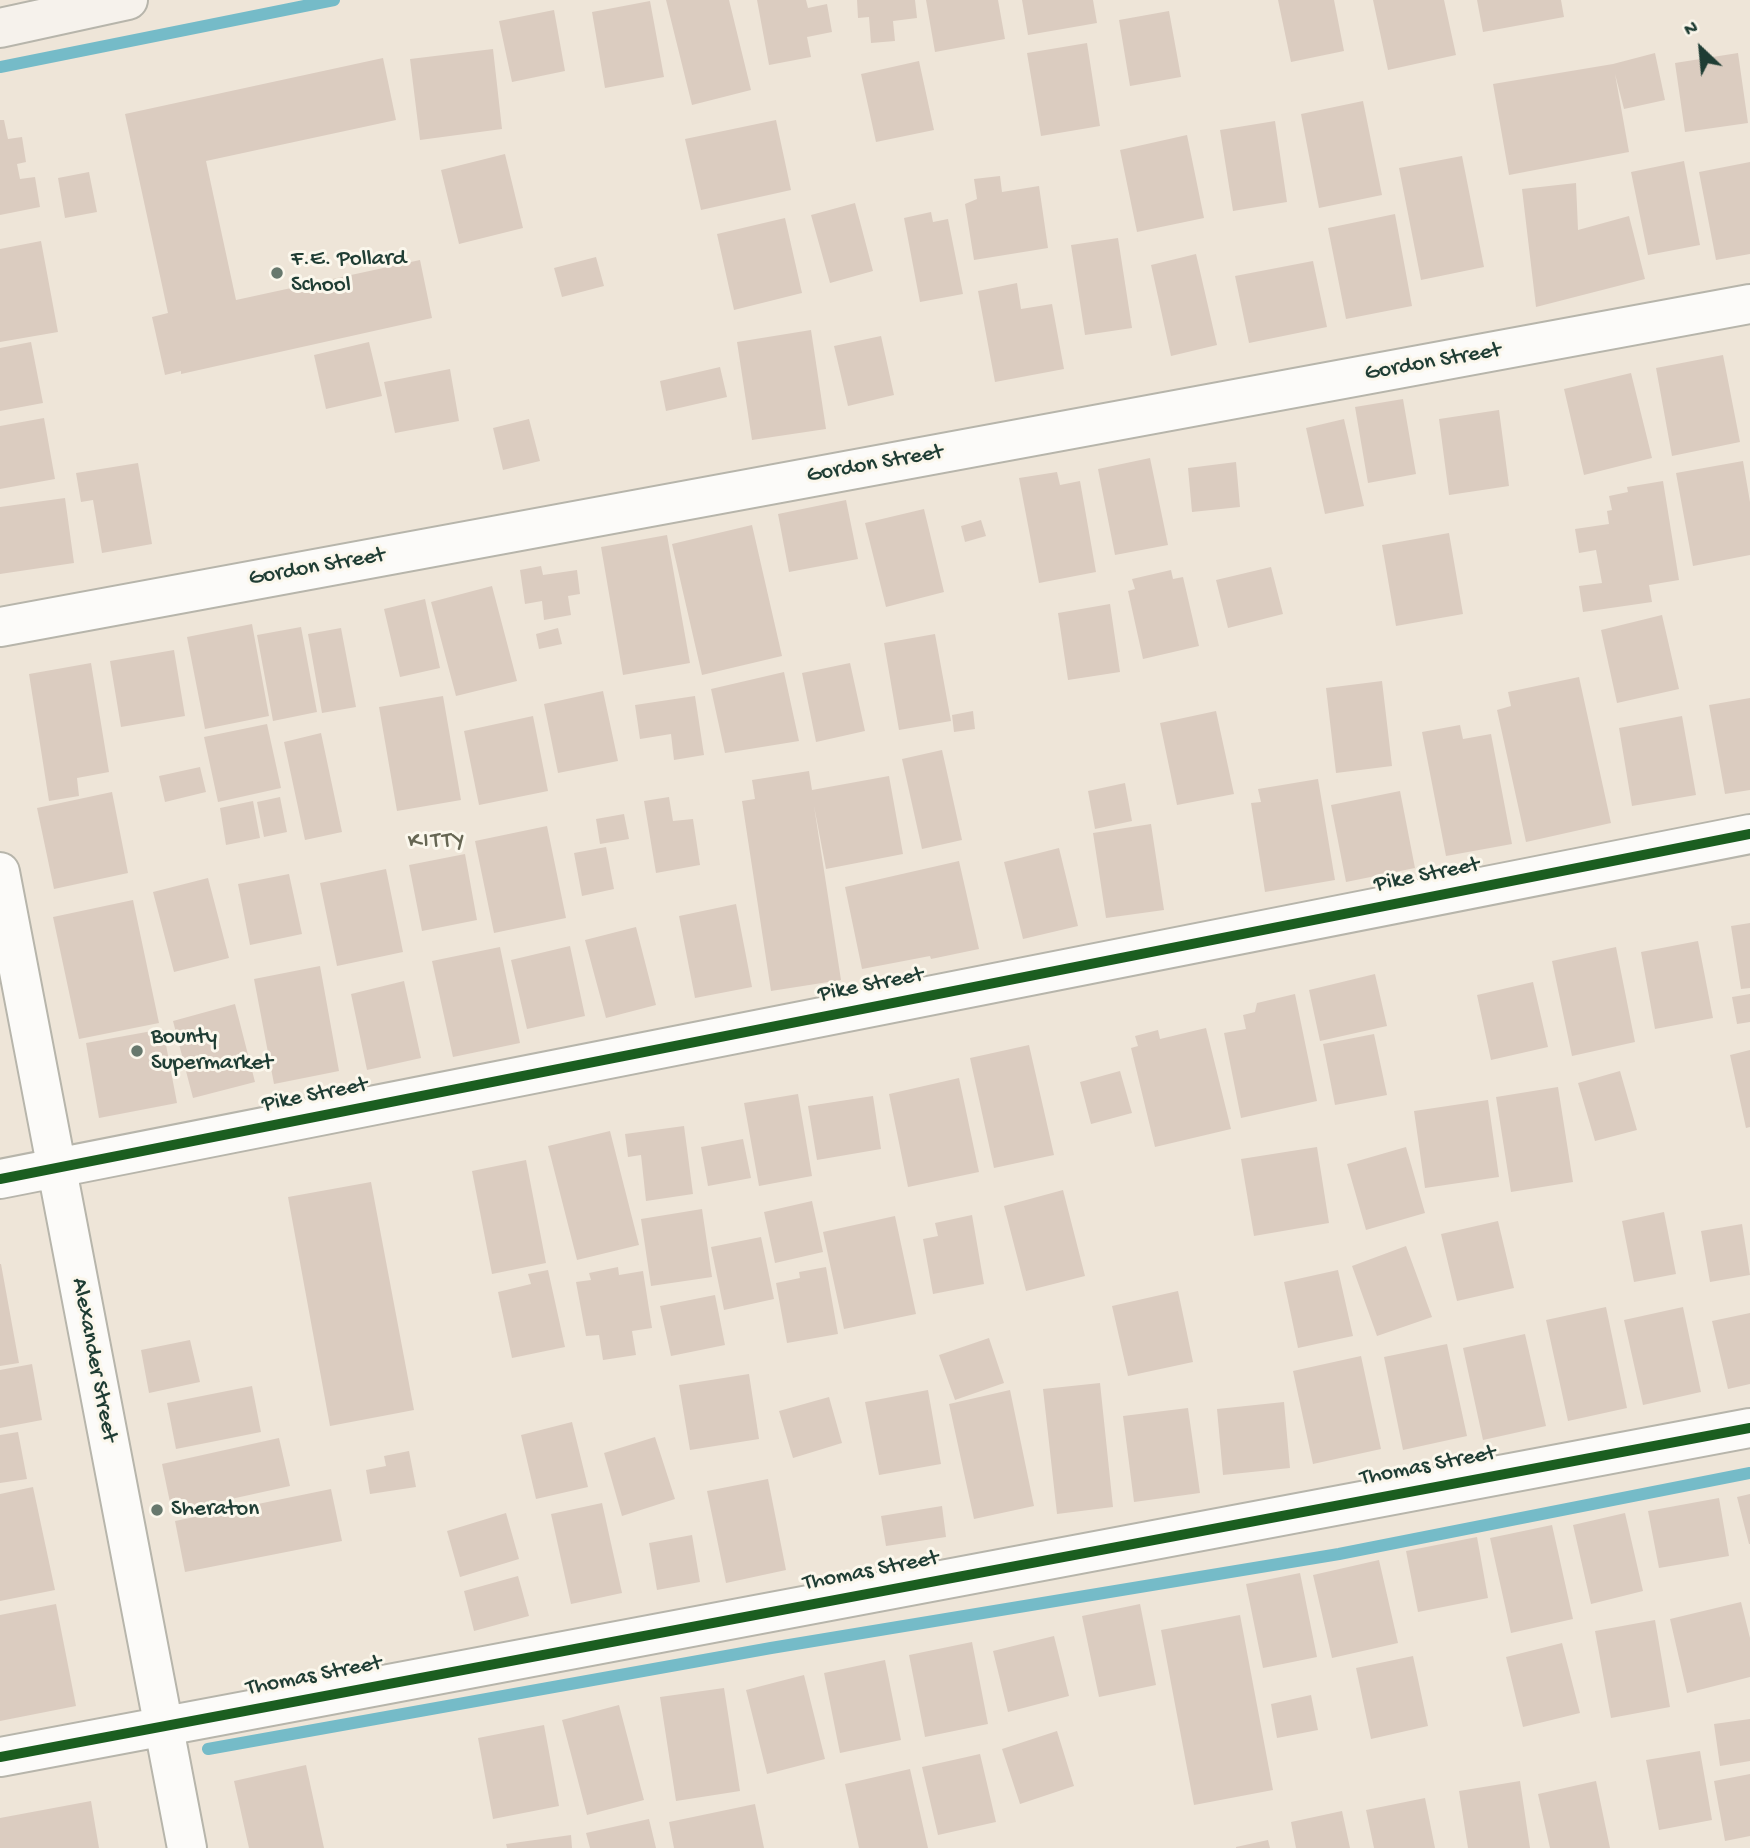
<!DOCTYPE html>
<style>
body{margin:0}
#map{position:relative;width:1750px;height:1848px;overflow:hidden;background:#eee5d8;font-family:"Gochi Hand",sans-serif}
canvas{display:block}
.north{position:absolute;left:1666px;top:14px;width:70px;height:70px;-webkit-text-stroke:5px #fbf7ec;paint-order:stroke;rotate:334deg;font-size:19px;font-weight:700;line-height:28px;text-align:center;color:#1f3d34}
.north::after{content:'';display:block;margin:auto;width:24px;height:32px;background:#1f3d34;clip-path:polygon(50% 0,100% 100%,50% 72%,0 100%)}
</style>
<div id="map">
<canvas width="1750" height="1848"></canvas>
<div class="north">N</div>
</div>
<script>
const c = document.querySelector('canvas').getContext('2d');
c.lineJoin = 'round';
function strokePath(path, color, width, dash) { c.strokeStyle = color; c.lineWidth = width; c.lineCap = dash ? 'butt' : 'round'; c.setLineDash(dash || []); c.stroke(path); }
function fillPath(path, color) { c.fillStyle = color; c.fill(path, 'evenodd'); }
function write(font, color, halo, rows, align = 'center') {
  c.font = font + ' "Gochi Hand",sans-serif'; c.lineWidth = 6; c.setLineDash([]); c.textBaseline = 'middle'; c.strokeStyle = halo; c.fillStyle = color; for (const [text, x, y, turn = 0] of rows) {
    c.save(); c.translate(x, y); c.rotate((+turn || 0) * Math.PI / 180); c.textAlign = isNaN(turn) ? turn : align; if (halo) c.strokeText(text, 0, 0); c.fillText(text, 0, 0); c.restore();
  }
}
strokePath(new Path2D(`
 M 0,67 L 334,0
 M 208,1749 L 771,1648 L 1339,1554 L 1750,1473`), '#75bbc8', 12);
fillPath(new Path2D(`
 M 666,0 L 729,0 L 751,90 L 692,105 Z
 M 757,0 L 806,0 L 808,8 L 827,4 L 832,32 L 807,37 L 811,57 L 769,65 Z
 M 857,0 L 915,0 L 917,18 L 893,21 L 895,41 L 871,43 L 869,17 L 858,18 Z
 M 926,0 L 998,0 L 1005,39 L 935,52 Z
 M 1022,0 L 1093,0 L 1097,23 L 1028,35 Z
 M 1278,0 L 1334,0 L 1344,51 L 1291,62 Z
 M 1373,0 L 1444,0 L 1456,55 L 1388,70 Z
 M 1477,0 L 1561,0 L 1564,17 L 1483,32 Z
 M 650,1 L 664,77 L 605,88 L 592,12 Z
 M 554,10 L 565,71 L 512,82 L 499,21 Z
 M 1169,11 L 1181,77 L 1130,86 L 1119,20 Z
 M 1087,43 L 1100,126 L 1041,136 L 1027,53 Z
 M 493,49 L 502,129 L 420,140 L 410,59 Z
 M 1655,53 L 1665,100 L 1624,109 L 1615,74 L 1629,152 L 1509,175 L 1493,84 L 1613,64 Z
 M 1738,53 L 1748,123 L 1685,132 L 1675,63 Z
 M 383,58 L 396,120 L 206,161 L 236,300 L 420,260 L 432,318 L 181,374 L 181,371 L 165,375 L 152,317 L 168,313 L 125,114 Z
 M 919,61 L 934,130 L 876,142 L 861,74 Z
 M 1363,101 L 1382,195 L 1319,208 L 1301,114 Z
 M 0,120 L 4,120 L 8,139 L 22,137 L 26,162 L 17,164 L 20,179 L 35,177 L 40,207 L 0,215 Z
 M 776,120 L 791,190 L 701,210 L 685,139 Z
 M 1275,121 L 1287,202 L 1233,211 L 1220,130 Z
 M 1187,135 L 1204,218 L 1137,232 L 1120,150 Z
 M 505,154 L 523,228 L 459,244 L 441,170 Z
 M 1462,156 L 1484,267 L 1421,280 L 1399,168 Z
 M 1684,161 L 1700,245 L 1648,255 L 1631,172 Z
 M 1750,162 L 1750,254 L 1716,260 L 1699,172 Z
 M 89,172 L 97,212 L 65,218 L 58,178 Z
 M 1000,176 L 1002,192 L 1039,186 L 1048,248 L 974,260 L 965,204 L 977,199 L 974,179 Z
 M 1576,183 L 1578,230 L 1629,216 L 1645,279 L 1536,307 L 1522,189 Z
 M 855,203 L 873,271 L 830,283 L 811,215 Z
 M 931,212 L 933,222 L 948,219 L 963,294 L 920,302 L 904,218 Z
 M 1395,214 L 1412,306 L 1346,319 L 1328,228 Z
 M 785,218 L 802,293 L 734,310 L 717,234 Z
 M 1118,238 L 1132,328 L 1085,335 L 1071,245 Z
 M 41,241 L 58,332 L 0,342 L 0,249 Z
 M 1196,254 L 1217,345 L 1171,356 L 1151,265 Z
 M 596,257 L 604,286 L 562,297 L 554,268 Z
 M 1313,261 L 1327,327 L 1249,343 L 1235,276 Z
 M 1017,283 L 1021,309 L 1052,304 L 1064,369 L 995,382 L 978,291 Z
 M 811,330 L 826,429 L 752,440 L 737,342 Z
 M 881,336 L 894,395 L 848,406 L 834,346 Z
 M 31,342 L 43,403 L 0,411 L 0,348 Z
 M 369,342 L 382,396 L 326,409 L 314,355 Z
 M 1723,355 L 1740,442 L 1672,456 L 1656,368 Z
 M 720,367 L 727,397 L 666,411 L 660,381 Z
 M 450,369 L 459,421 L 395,433 L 384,382 Z
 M 1631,373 L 1652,458 L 1584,475 L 1564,389 Z
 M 1403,399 L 1416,474 L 1368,483 L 1355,407 Z
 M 1499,410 L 1509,486 L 1449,495 L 1439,419 Z
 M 44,418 L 55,479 L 0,489 L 0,426 Z
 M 529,419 L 540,461 L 503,470 L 493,428 Z
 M 1344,419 L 1364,506 L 1325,514 L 1306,428 Z
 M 1150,458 L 1168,545 L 1115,555 L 1098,469 Z
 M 1743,461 L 1750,502 L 1750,555 L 1693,566 L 1676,473 Z
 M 1236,462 L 1240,507 L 1192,512 L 1188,468 Z
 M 138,463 L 152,544 L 102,553 L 93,500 L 81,502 L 76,473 Z
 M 1057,472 L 1060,485 L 1080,481 L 1096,572 L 1039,583 L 1019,478 Z
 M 1663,481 L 1679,580 L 1649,585 L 1652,602 L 1583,612 L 1579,586 L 1602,583 L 1596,550 L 1579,553 L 1575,529 L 1609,524 L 1607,511 L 1612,510 L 1609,496 L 1628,492 L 1627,487 Z
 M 65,498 L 74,563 L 0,574 L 0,507 Z
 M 846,500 L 858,559 L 789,572 L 778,514 Z
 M 924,509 L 944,592 L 886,607 L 865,523 Z
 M 981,520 L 986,536 L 965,542 L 961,526 Z
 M 752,525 L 782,656 L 702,675 L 672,544 Z
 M 1449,533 L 1463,614 L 1396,626 L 1382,545 Z
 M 667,535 L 690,663 L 623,675 L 601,547 Z
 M 541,566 L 543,575 L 577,570 L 580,594 L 568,596 L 571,615 L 544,620 L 542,601 L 525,604 L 520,570 Z
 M 1271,567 L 1283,614 L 1228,628 L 1216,580 Z
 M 1171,570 L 1173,579 L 1183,577 L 1199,646 L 1143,659 L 1128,591 L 1135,589 L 1132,579 Z
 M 492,586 L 517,681 L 456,696 L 431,602 Z
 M 425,599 L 440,668 L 400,677 L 384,609 Z
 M 1110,604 L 1120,672 L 1068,680 L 1058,613 Z
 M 1662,615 L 1679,689 L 1617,703 L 1601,630 Z
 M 252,624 L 269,716 L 205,729 L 187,637 Z
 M 301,627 L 317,712 L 273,721 L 257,635 Z
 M 341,628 L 356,707 L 322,713 L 308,634 Z
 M 558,628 L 562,644 L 539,649 L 536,634 Z
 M 935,634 L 951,721 L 899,730 L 884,643 Z
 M 174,650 L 185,716 L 121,727 L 110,661 Z
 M 91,663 L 109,772 L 77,778 L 79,796 L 49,801 L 29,674 Z
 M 850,663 L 865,731 L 816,742 L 802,673 Z
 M 784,672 L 799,741 L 725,753 L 711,689 Z
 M 1579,677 L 1611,823 L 1526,842 L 1497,710 L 1511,706 L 1508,692 Z
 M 1382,681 L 1392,766 L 1336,773 L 1326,688 Z
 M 603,691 L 618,761 L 558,773 L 544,704 Z
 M 443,696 L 461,800 L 397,811 L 379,707 Z
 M 695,696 L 704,755 L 674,760 L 671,734 L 640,739 L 635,705 Z
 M 1750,698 L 1750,790 L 1725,794 L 1709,705 Z
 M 973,711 L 975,729 L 954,732 L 952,715 Z
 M 1216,711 L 1234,794 L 1177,805 L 1160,723 Z
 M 533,716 L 548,791 L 479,805 L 464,731 Z
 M 1682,716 L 1696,795 L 1632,806 L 1619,728 Z
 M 267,724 L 281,788 L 218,802 L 204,737 Z
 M 1460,725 L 1463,739 L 1491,734 L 1512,844 L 1446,856 L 1422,732 Z
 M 321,733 L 342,832 L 305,840 L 284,742 Z
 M 942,750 L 962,840 L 922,849 L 902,759 Z
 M 200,767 L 206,792 L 165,802 L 159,776 Z
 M 809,771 L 812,790 L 889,776 L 903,854 L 826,869 L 814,806 L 841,980 L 771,991 L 742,801 L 755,799 L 752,780 Z
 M 1318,779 L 1335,880 L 1265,892 L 1251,803 L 1261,802 L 1258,789 Z
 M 1125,783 L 1132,821 L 1095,829 L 1088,791 Z
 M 1400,791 L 1415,868 L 1346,882 L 1331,805 Z
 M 112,792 L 128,873 L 54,889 L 37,808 Z
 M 280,797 L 287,832 L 264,837 L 257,802 Z
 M 669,797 L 673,821 L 693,819 L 700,865 L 656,873 L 644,801 Z
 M 253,801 L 260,838 L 226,845 L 220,808 Z
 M 624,814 L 629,839 L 600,844 L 596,819 Z
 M 1151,824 L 1164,910 L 1106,918 L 1093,833 Z
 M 547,826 L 566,918 L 494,933 L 475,841 Z
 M 606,847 L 614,889 L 582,896 L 574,853 Z
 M 1059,848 L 1078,926 L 1023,939 L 1004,862 Z
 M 465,854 L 477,920 L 422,931 L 409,865 Z
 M 959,861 L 979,949 L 931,959 L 930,956 L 862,969 L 845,887 Z
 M 386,869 L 403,952 L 337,966 L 320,883 Z
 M 289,874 L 302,934 L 250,945 L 238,884 Z
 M 208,878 L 229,958 L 174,972 L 153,892 Z
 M 133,900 L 159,1023 L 79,1039 L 53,917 Z
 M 736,904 L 752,987 L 695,998 L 679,916 Z
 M 1750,923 L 1750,988 L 1741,989 L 1731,926 Z
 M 636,927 L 656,1005 L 606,1018 L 585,940 Z
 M 1698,941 L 1713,1018 L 1655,1029 L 1641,952 Z
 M 570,946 L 585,1016 L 527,1029 L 511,960 Z
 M 500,947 L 520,1043 L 453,1057 L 432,961 Z
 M 1616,947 L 1635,1042 L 1572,1056 L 1552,961 Z
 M 320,966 L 339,1071 L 274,1084 L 254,979 Z
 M 1375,974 L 1387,1026 L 1320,1041 L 1309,990 Z
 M 404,981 L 421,1058 L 367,1070 L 351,994 Z
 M 1533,982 L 1548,1047 L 1491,1060 L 1477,995 Z
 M 1295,994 L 1317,1101 L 1241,1118 L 1224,1033 L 1246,1029 L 1243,1015 L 1255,1012 L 1257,1003 Z
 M 1750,994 L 1750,1022 L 1737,1024 L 1732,997 Z
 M 235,1004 L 255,1082 L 193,1098 L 173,1021 Z
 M 1206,1028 L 1231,1129 L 1155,1147 L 1131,1048 L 1138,1046 L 1135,1036 L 1158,1030 L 1160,1039 Z
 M 163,1029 L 177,1103 L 99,1118 L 86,1043 Z
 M 1374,1034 L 1387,1095 L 1335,1105 L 1323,1044 Z
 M 1029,1045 L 1054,1155 L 994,1168 L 970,1058 Z
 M 1750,1050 L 1750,1127 L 1746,1128 L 1730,1055 Z
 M 1120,1071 L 1132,1113 L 1091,1124 L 1080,1082 Z
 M 1620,1071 L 1637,1130 L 1595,1141 L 1578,1083 Z
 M 959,1078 L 979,1172 L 908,1187 L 889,1094 Z
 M 1558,1087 L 1573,1182 L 1511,1192 L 1496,1097 Z
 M 798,1094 L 812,1176 L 759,1186 L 744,1103 Z
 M 873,1096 L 881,1149 L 817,1160 L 808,1106 Z
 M 1488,1100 L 1499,1177 L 1425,1188 L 1414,1111 Z
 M 684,1126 L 693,1194 L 646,1201 L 641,1155 L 628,1157 L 625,1134 Z
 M 610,1131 L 639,1245 L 577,1260 L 548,1146 Z
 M 743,1139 L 751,1178 L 708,1186 L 701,1147 Z
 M 1317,1147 L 1329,1223 L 1254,1236 L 1241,1159 Z
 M 1406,1147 L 1425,1213 L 1366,1230 L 1347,1164 Z
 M 526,1160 L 546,1263 L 492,1274 L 472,1171 Z
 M 371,1182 L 414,1410 L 330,1426 L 288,1197 Z
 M 1063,1190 L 1085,1276 L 1026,1291 L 1004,1206 Z
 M 812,1201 L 823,1252 L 775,1263 L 764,1212 Z
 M 702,1209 L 712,1277 L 651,1286 L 641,1219 Z
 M 1664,1212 L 1676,1274 L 1634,1282 L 1622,1221 Z
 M 972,1215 L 984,1284 L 933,1294 L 923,1239 L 938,1236 L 935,1223 Z
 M 895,1216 L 916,1314 L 844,1329 L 823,1232 Z
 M 1498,1221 L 1514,1288 L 1457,1301 L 1441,1234 Z
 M 1742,1224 L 1750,1275 L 1710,1282 L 1701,1231 Z
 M 761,1237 L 774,1299 L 724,1310 L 711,1247 Z
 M 1406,1246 L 1432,1317 L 1377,1336 L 1352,1266 Z
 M 0,1264 L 1,1264 L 19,1363 L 0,1366 Z
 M 618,1267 L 619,1275 L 643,1271 L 652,1328 L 632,1331 L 636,1355 L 603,1360 L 599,1335 L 586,1336 L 576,1282 L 591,1280 L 589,1273 Z
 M 826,1267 L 838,1334 L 787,1343 L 776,1283 L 800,1278 L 799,1272 Z
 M 548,1270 L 565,1347 L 512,1358 L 498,1292 L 531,1284 L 528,1274 Z
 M 1338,1270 L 1353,1336 L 1298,1348 L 1284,1282 Z
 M 1178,1291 L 1193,1362 L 1128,1376 L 1112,1306 Z
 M 715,1295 L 725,1345 L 671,1356 L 660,1306 Z
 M 1606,1307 L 1627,1408 L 1568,1421 L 1546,1320 Z
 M 1683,1307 L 1701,1392 L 1643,1405 L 1624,1320 Z
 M 1750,1313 L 1750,1384 L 1728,1389 L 1712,1321 Z
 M 1525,1334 L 1546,1426 L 1483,1440 L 1463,1348 Z
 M 989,1338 L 1004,1383 L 955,1400 L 939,1355 Z
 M 190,1340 L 200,1382 L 149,1393 L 141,1350 Z
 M 1447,1344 L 1467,1436 L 1403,1450 L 1384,1357 Z
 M 1361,1356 L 1381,1449 L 1313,1464 L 1293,1371 Z
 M 32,1364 L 42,1420 L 0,1428 L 0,1370 Z
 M 749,1374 L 759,1439 L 690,1450 L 679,1385 Z
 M 1100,1383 L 1113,1507 L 1057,1514 L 1043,1389 Z
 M 252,1386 L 261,1432 L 176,1449 L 167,1403 Z
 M 928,1390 L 941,1464 L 879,1475 L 865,1402 Z
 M 1010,1390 L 1034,1506 L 974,1519 L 949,1404 Z
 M 829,1397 L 842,1443 L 793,1458 L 779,1411 Z
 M 1284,1402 L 1290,1468 L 1223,1475 L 1217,1409 Z
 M 1188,1408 L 1200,1493 L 1134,1502 L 1123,1416 Z
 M 572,1422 L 588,1487 L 536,1499 L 521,1435 Z
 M 18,1432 L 27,1479 L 0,1483 L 0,1435 Z
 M 655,1437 L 675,1499 L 622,1516 L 604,1453 Z
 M 279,1438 L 290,1486 L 172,1512 L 162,1464 Z
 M 409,1451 L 416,1487 L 370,1494 L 366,1470 L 386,1466 L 384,1456 Z
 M 768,1479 L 786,1570 L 726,1583 L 707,1491 Z
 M 33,1487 L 55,1590 L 0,1601 L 0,1494 Z
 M 331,1489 L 342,1541 L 185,1572 L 175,1521 Z
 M 1750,1494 L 1750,1544 L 1749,1544 L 1737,1497 Z
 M 1719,1498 L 1729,1556 L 1659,1568 L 1648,1511 Z
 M 602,1503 L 622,1593 L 571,1604 L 551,1514 Z
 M 942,1506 L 946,1537 L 886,1546 L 881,1516 Z
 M 506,1513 L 519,1559 L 460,1577 L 447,1531 Z
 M 1625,1513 L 1643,1591 L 1591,1604 L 1573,1525 Z
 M 1552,1525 L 1573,1619 L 1511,1633 L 1490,1538 Z
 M 692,1535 L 700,1582 L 657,1590 L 649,1543 Z
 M 1477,1537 L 1488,1598 L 1418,1612 L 1406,1551 Z
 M 1379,1560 L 1398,1643 L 1332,1658 L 1313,1575 Z
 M 1300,1573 L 1317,1657 L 1263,1668 L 1246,1584 Z
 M 518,1576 L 529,1616 L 474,1631 L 464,1591 Z
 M 1741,1602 L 1750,1638 L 1750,1677 L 1687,1693 L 1670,1619 Z
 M 56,1604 L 76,1706 L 0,1721 L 0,1615 Z
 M 1140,1604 L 1156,1685 L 1099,1697 L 1082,1616 Z
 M 1240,1615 L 1273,1790 L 1194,1805 L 1161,1630 Z
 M 1655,1620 L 1670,1707 L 1611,1718 L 1595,1631 Z
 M 1054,1636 L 1069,1696 L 1008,1712 L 993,1651 Z
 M 972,1642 L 988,1724 L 925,1737 L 909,1655 Z
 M 1562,1643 L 1580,1713 L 1523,1727 L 1506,1657 Z
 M 1413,1656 L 1428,1726 L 1371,1739 L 1356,1668 Z
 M 885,1660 L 901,1740 L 840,1753 L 824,1673 Z
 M 804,1675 L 825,1759 L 767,1774 L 746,1690 Z
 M 724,1688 L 740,1791 L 676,1801 L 660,1697 Z
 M 1311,1695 L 1318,1730 L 1277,1738 L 1271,1704 Z
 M 619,1705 L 644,1800 L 587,1815 L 562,1720 Z
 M 1750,1719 L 1750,1761 L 1720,1766 L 1714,1724 Z
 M 544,1725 L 559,1806 L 493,1819 L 478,1738 Z
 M 1057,1731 L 1074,1786 L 1020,1804 L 1002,1749 Z
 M 1700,1751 L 1712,1820 L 1659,1830 L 1646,1760 Z
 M 980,1754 L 996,1822 L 938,1835 L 922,1767 Z
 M 306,1765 L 324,1848 L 249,1848 L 234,1781 Z
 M 910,1769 L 928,1848 L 859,1848 L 845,1784 Z
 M 1750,1774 L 1750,1836 L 1725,1841 L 1714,1781 Z
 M 1520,1781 L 1530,1848 L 1468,1848 L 1459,1791 Z
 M 1596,1781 L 1610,1848 L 1550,1848 L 1538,1794 Z
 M 1425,1798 L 1435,1848 L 1374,1848 L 1366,1810 Z
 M 91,1801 L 99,1848 L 0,1848 L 0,1818 Z
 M 755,1804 L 764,1848 L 674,1848 L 669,1822 Z
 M 1342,1811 L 1350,1848 L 1296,1848 L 1291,1822 Z
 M 649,1819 L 656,1848 L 590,1848 L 586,1833 Z
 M 571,1835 L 572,1848 L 507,1848 L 506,1844 Z
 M 1268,1840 L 1270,1848 L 1236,1848 L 1236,1847 Z`), '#dbccc0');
const street = new Path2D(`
 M 0,627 L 1750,304
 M 0,872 L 187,1848
 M 0,1179 L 1750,834
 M 0,1757 L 1750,1428`);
const secondary = new Path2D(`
 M 0,28 L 128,0`);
strokePath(street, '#b7b5ab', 42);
strokePath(secondary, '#b7b5ab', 42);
strokePath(street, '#fcfbf9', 38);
strokePath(secondary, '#f6f2ec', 38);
strokePath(new Path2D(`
 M 0,1179 L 1750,834
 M 0,1757 L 1750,1428`), '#1b5e20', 10);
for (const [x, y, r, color] of [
 [277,273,7,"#67786d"],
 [137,1051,7,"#67786d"],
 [157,1510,7,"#67786d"]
]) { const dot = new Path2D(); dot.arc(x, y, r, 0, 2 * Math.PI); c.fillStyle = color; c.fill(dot); strokePath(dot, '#fbf7ec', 2.5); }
write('23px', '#1f3d34', '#fbf7ec', [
 ["F.E. Pollard",291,260],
 ["School",291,286],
 ["Bounty",151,1038],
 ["Supermarket",151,1064],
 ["Sheraton",171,1510]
], 'left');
write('23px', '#1f3d34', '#fbf7ec', [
 ["Gordon Street",1433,363,-10],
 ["Gordon Street",875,465,-10],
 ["Gordon Street",317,568,-10],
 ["Pike Street",1427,876,-11],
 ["Pike Street",871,986,-11],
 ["Pike Street",315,1096,-11],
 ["Alexander Street",93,1360,79],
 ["Thomas Street",1428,1467,-11],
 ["Thomas Street",871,1572,-11],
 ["Thomas Street",314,1677,-11]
]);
c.letterSpacing = '2px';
write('24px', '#666653', '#fbf7ec', [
 ["KITTY",437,842]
]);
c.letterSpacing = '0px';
</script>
